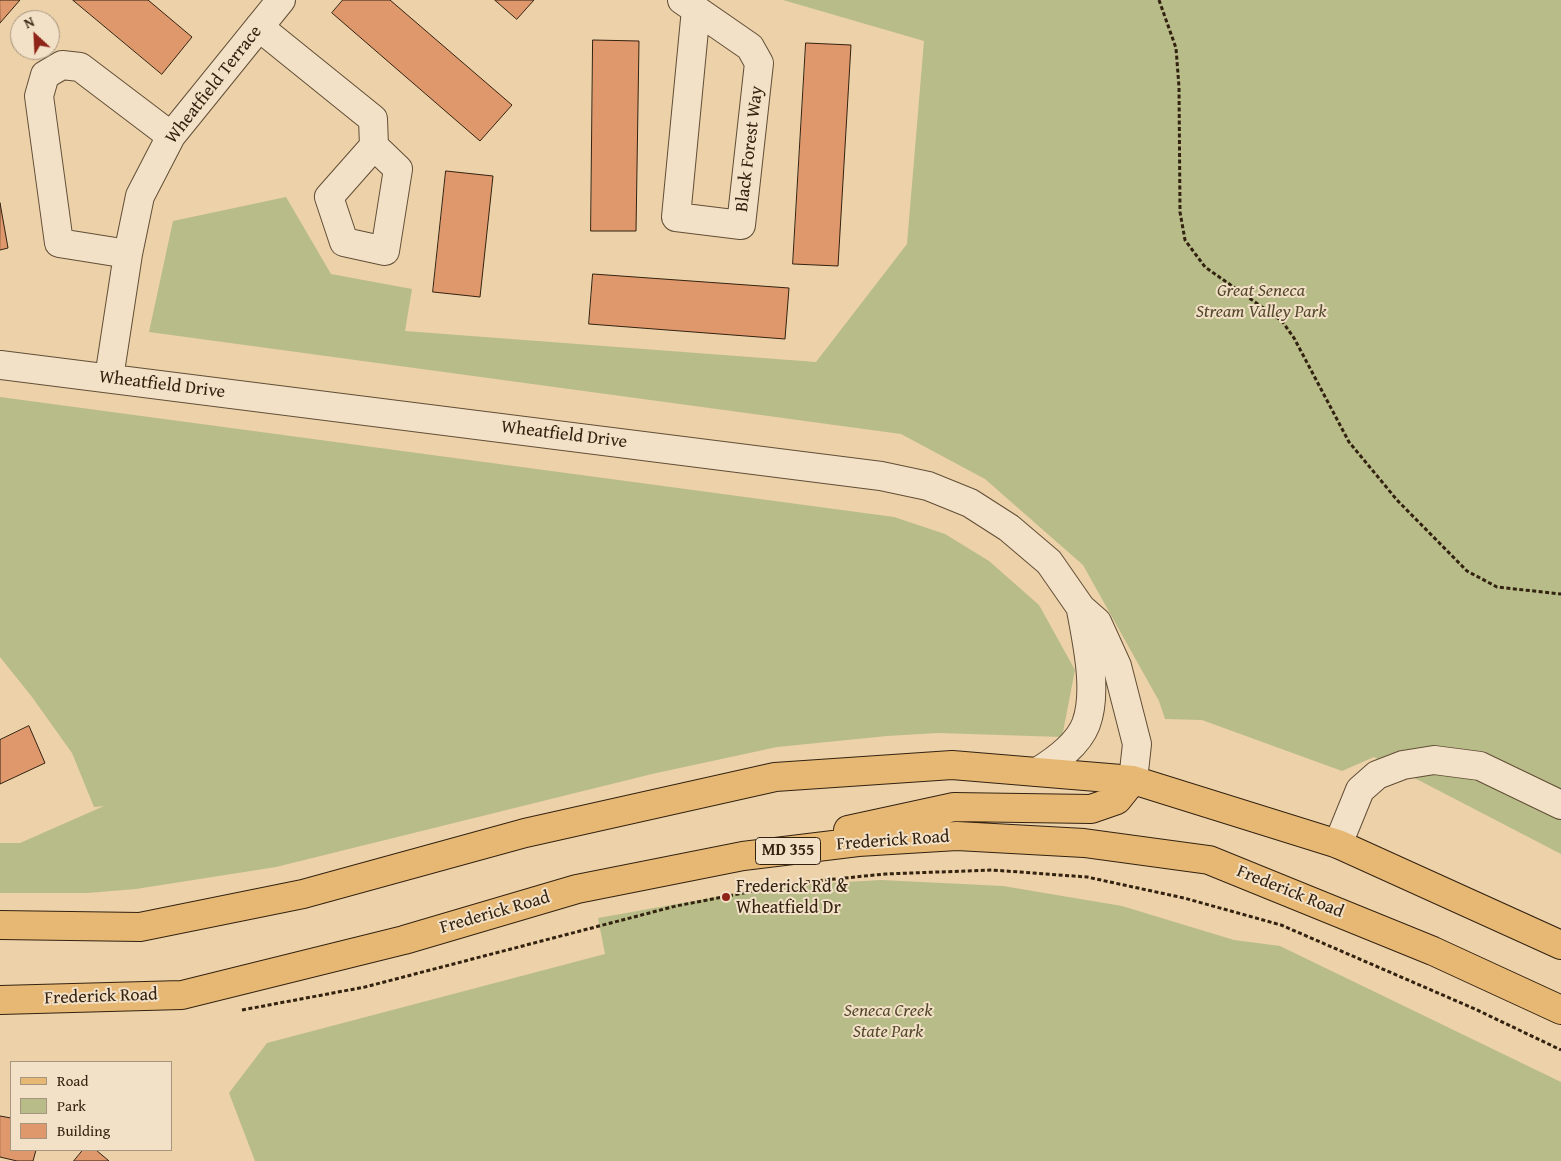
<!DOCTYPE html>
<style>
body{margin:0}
#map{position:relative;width:1561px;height:1161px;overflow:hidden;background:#ecd1a9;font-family:"Gentium Book Plus",serif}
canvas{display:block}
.legend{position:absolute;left:10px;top:1061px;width:162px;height:90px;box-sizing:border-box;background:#f3e1c7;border:1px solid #a6957e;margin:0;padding:6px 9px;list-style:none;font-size:15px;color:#332210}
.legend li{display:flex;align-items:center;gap:10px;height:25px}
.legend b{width:25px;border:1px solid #a6957e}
.north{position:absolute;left:10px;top:10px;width:50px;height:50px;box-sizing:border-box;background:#f3e1c7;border:1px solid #a6957e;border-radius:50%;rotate:335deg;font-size:14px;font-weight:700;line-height:20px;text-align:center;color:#332210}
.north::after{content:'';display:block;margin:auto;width:18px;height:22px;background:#8f2418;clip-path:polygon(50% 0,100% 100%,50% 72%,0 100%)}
</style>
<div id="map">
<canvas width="1561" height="1161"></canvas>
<ul class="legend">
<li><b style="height:6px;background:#e6b874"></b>Road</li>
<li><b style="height:14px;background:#b8bc88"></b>Park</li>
<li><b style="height:14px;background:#df976c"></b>Building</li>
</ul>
<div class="north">N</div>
</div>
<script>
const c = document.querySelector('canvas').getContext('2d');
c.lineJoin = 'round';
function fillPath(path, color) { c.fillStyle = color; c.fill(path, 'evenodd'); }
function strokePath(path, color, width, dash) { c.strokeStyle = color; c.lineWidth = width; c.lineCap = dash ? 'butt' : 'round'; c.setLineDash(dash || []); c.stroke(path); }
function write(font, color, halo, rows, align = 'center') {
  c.font = font + ' "Gentium Book Plus",serif'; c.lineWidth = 4; c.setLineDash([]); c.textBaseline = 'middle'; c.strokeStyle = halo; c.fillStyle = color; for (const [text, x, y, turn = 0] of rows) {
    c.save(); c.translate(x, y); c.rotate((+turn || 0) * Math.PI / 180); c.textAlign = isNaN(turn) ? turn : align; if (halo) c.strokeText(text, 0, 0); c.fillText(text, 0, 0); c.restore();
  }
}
fillPath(new Path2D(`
 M 783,0 L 1561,0 L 1561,854 L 1374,757 L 1342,771 L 1202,720 L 1165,719 L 1159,701 L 1083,565 L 985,479 L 901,434 L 149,332 L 173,221 L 286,197 L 331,274 L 412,289 L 405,331 L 816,362 L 907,244 L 924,41 Z
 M 0,397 L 894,517 L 945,534 L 989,561 L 1039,605 L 1075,670 L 1062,737 L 938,733 L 887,736 L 777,747 L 652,774 L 276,867 L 136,889 L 87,893 L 0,893 L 0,843 L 20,843 L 104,806 L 94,807 L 72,753 L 32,697 L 0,657 Z
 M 881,880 L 1003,886 L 1122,906 L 1234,940 L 1280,946 L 1561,1082 L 1561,1161 L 255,1161 L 229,1093 L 267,1043 L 605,954 L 598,918 L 750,891 L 812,884 Z`), '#b8bc88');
const building = new Path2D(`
 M 0,0 L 20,0 L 0,23 Z
 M 73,0 L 148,0 L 192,37 L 162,74 Z
 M 343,0 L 390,0 L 512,105 L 480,141 L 332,13 Z
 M 495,0 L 534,0 L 517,19 Z
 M 593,40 L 639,41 L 636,231 L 591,231 Z
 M 806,43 L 851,45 L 838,266 L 793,264 Z
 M 446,171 L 493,176 L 480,297 L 433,292 Z
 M 0,203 L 8,248 L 0,250 Z
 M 593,274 L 789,288 L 785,339 L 589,324 Z
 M 29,726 L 45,763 L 0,784 L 0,740 Z
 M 0,1116 L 11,1118 L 11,1150 L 36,1150 L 33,1161 L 17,1161 L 0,1157 Z
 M 83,1150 L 96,1150 L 109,1161 L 74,1161 Z`);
fillPath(building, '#df976c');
strokePath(building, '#332210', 1);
const minor = new Path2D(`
 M 682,0 L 750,47 L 759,63 L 741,225 L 676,217 L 696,9
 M 259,27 L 373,119 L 374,146 L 398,169 L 385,251 L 344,242 L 329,197 L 374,146
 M 128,254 L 59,243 L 39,96 L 45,75 L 62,65 L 80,67 L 171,136
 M 0,365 L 881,476 L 928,486 L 970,503 L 1009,528 L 1049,562 L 1081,608 L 1097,622 L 1117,666 L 1137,744 L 1133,780
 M 109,378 L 128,254 L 140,196 L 171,136 L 281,0
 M 1037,772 C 1055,761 1078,745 1086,724 C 1098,692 1087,642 1081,610
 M 1338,844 L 1360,790 L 1377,775 L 1403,765 L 1434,760 L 1480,766 L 1561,805`);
const major = new Path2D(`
 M 848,830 L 954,807 L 1091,809 L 1117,800 L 1133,780
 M 0,925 L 140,927 L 303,894 L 525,833 L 775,777 L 952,765 L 1133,780 L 1338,844 L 1561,945
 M 0,1000 L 182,995 L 404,940 L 577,889 L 743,856 L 858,842 L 957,836 L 1084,843 L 1209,860 L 1433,951 L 1561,1010`);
strokePath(minor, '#614e36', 30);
strokePath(major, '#332210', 30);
strokePath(new Path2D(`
 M 1159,0 L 1176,48 L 1179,87 L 1180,212 L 1185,240 L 1205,267 L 1282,321 L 1294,338 L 1349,442 L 1397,500 L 1467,571 L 1497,587 L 1561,594
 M 242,1010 L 365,987 L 676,906 L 795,883 L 885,874 L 992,870 L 1087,877 L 1184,898 L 1281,925 L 1475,1009 L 1561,1050`), '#332210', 3, [4, 2.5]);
strokePath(minor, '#f3e1c7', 28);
strokePath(major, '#e6b874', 28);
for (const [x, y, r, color] of [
 [726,897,5,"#8f2418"]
]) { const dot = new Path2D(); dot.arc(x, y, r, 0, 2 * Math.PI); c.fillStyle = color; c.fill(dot); strokePath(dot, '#f3e1c7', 2); }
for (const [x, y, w] of [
 [788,851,65]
]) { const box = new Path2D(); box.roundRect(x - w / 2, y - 13.5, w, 27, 4); c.fillStyle = '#f3e1c7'; c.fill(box); strokePath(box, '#332210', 1); }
write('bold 16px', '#332210', null, [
 ["MD 355",788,851]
]);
write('18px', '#332210', '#f3e1c7', [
 ["Wheatfield Terrace",214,85,-52],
 ["Black Forest Way",750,149,-83],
 ["Wheatfield Drive",162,385,7],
 ["Wheatfield Drive",564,435,7],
 ["Frederick Road",893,841,-4],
 ["Frederick Road",1290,892,22],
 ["Frederick Road",495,913,-16],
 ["Frederick Road",101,997,-2]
]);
write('italic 18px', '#54482e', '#f3e1c7', [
 ["Great Seneca",1261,291],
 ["Stream Valley Park",1261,312],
 ["Seneca Creek",888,1011],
 ["State Park",888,1032]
]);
write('18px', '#332210', '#f3e1c7', [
 ["Frederick Rd &",736,887],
 ["Wheatfield Dr",736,908]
], 'left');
</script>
